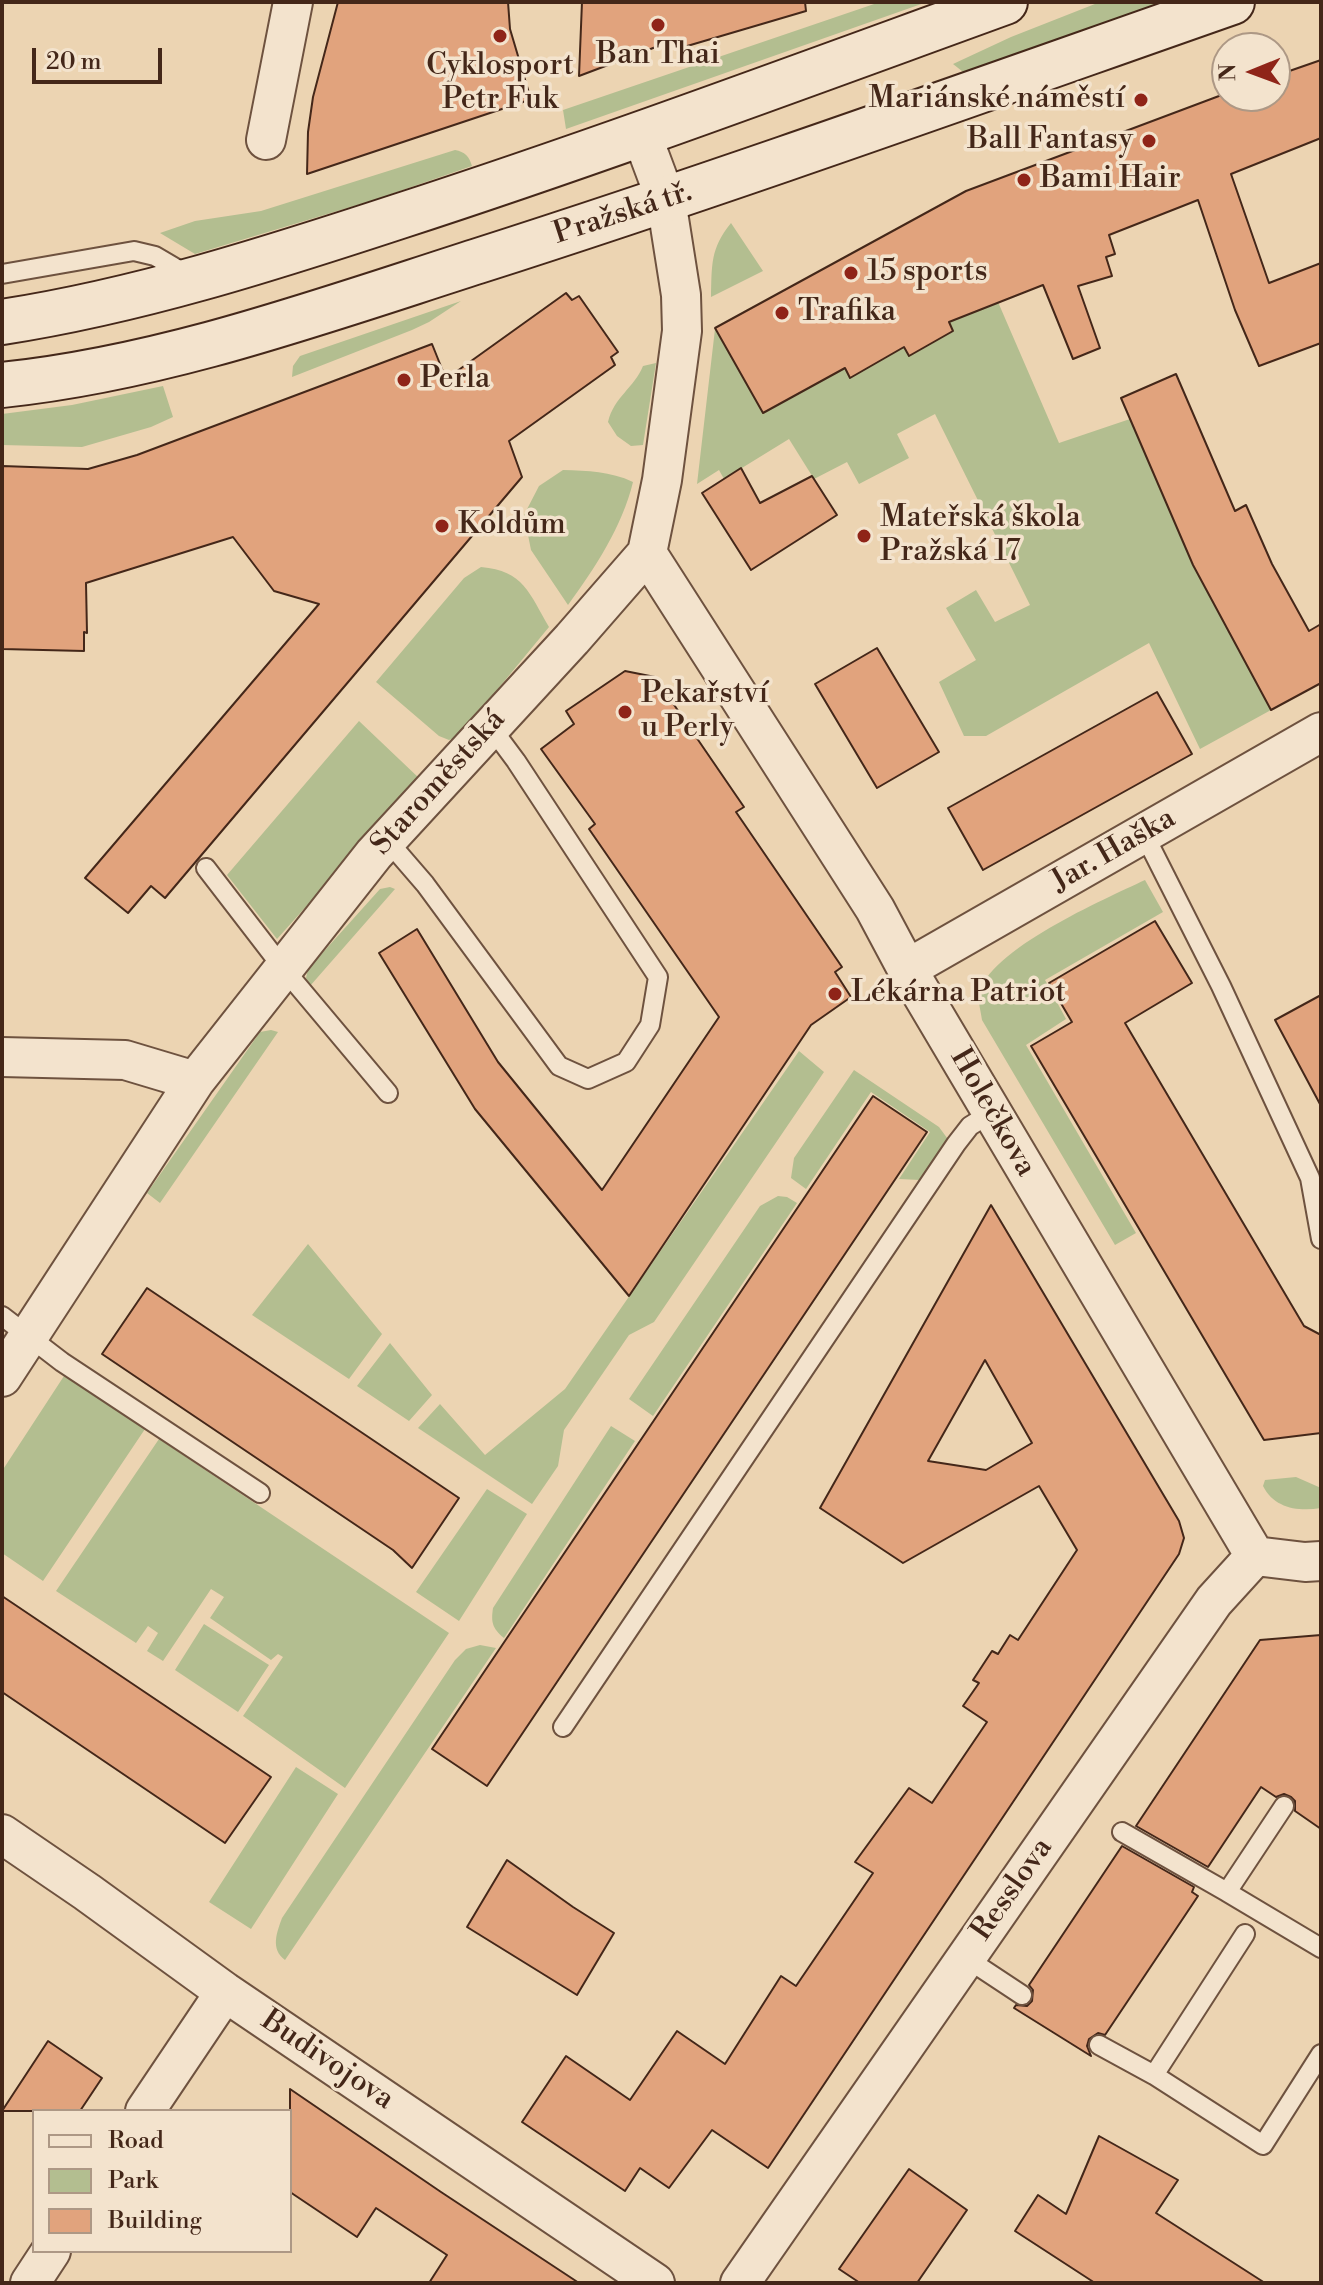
<!DOCTYPE html>
<meta charset="utf-8">
<style>
body{margin:0}
#map{position:relative;width:1323px;height:2285px;overflow:hidden;background:#ecd4b2;font-family:"Libre Bodoni",serif}
canvas{display:block}
.frame{position:absolute;inset:0;border:4px solid #442719;pointer-events:none}
.legend{position:absolute;left:32px;top:2109px;width:260px;height:144px;box-sizing:border-box;background:#f3e3cd;border:2px solid #ad9885;margin:0;padding:10px 14px;list-style:none;font-size:24px;color:#442719}
.legend li{display:flex;align-items:center;gap:16px;height:40px}
.legend b{width:40px;border:2px solid #ad9885}
.north{position:absolute;left:1211px;top:32px;width:80px;height:80px;box-sizing:border-box;background:#f3e3cd;border:2px solid #ad9885;border-radius:50%;rotate:269deg;font-size:22px;font-weight:700;line-height:32px;text-align:center;color:#442719}
.north::after{content:'';display:block;margin:auto;width:28px;height:36px;background:#8f2418;clip-path:polygon(50% 0,100% 100%,50% 72%,0 100%)}
.scale{position:absolute;left:32px;top:48px;width:130px;height:36px;box-sizing:border-box;border:4px solid #442719;border-top:0;padding-left:10px;font-size:24px;line-height:28px;white-space:nowrap;color:#442719;-webkit-text-stroke:6px #f3e3cd;paint-order:stroke}
</style>
<div id="map">
<canvas width="1323" height="2285"></canvas>
<div class="frame"></div>
<ul class="legend">
<li><b style="height:10px;background:#f3e3cd"></b>Road</li>
<li><b style="height:22px;background:#b3be90"></b>Park</li>
<li><b style="height:22px;background:#e1a37d"></b>Building</li>
</ul>
<div class="north">N</div>
<div class="scale">20 m</div>
</div>
<script>
const c = document.querySelector('canvas').getContext('2d');
c.lineJoin = 'round';
function fillPath(path, color) { c.fillStyle = color; c.fill(path, 'evenodd'); }
function strokePath(path, color, width, dash) { c.strokeStyle = color; c.lineWidth = width; c.lineCap = dash ? 'butt' : 'round'; c.setLineDash(dash || []); c.stroke(path); }
function write(font, color, halo, rows, align = 'center') {
  c.font = font + ' "Libre Bodoni",serif'; c.lineWidth = 7; c.setLineDash([]); c.textBaseline = 'middle'; c.strokeStyle = halo; c.fillStyle = color; for (const [text, x, y, turn = 0] of rows) {
    c.save(); c.translate(x, y); c.rotate((+turn || 0) * Math.PI / 180); c.textAlign = isNaN(turn) ? turn : align; if (halo) c.strokeText(text, 0, 0); c.fillText(text, 0, 0); c.restore();
  }
}
fillPath(new Path2D(`
 M 880,2 L 927,2 L 566,129 L 563,110 Z
 M 1100,2 L 1164,2 L 967,75 L 953,64 L 1011,37 Z
 M 455,150 C 465,152 469,156 472,166 L 374,200 L 195,254 L 160,233 L 195,221 L 261,211 Z
 M 731,223 L 763,271 L 711,297 C 712,265 710,249 731,223 Z
 M 461,301 L 429,322 L 412,330 L 292,377 L 293,366 L 300,356 Z
 M 998,302 L 1059,443 L 1130,419 L 1193,565 L 1271,710 L 1200,749 L 1149,643 L 986,736 L 964,736 L 939,682 L 976,660 L 946,608 L 976,590 L 995,622 L 1030,605 L 935,414 L 897,434 L 909,458 L 859,484 L 847,462 L 814,479 L 789,439 L 724,479 L 719,470 L 697,484 L 715,329 L 763,413 L 845,368 L 850,377 L 900,338 L 909,355 L 953,331 L 943,307 Z
 M 656,363 L 643,445 L 631,446 L 617,436 L 608,422 C 614,397 634,388 643,366 Z
 M 163,386 L 173,417 L 151,427 L 82,447 L 2,445 L 2,414 L 72,405 Z
 M 563,470 C 588,471 610,471 633,482 C 622,527 595,568 568,605 L 531,550 L 524,515 L 539,486 Z
 M 481,567 C 524,571 529,593 549,627 L 459,736 L 449,740 L 439,736 L 376,682 L 464,578 Z
 M 359,721 L 420,779 L 277,939 L 227,875 Z
 M 1145,880 L 1163,912 L 1045,980 L 1066,1019 L 1026,1045 L 1136,1233 L 1115,1245 L 982,1020 C 981,1012 978,1002 979,995 C 987,950 1105,899 1145,880 Z
 M 390,887 L 395,889 L 310,986 L 306,978 L 308,969 L 380,889 Z
 M 271,1030 L 278,1032 L 160,1203 L 147,1193 L 260,1032 Z
 M 799,1051 L 824,1072 L 654,1322 L 629,1335 L 564,1430 L 558,1466 L 532,1504 L 418,1428 L 440,1404 L 485,1455 L 565,1389 Z
 M 854,1070 L 939,1127 L 950,1142 L 920,1180 L 899,1179 L 930,1132 L 871,1092 L 806,1189 L 791,1178 L 794,1158 Z
 M 778,1196 L 787,1197 L 797,1203 L 653,1416 L 629,1399 L 760,1206 Z
 M 308,1244 L 382,1334 L 349,1379 L 252,1315 Z
 M 390,1343 L 432,1395 L 409,1421 L 357,1386 Z
 M 64,1376 L 145,1429 L 43,1581 L 2,1553 L 2,1471 Z
 M 611,1426 L 635,1441 L 504,1638 C 492,1628 491,1622 493,1608 Z
 M 159,1439 L 449,1633 L 345,1788 L 243,1716 L 283,1657 L 278,1654 L 271,1660 L 210,1618 L 224,1597 L 211,1589 L 163,1661 L 147,1651 L 158,1633 L 148,1626 L 136,1643 L 56,1591 Z
 M 1296,1477 L 1321,1488 L 1321,1508 C 1298,1512 1274,1508 1263,1486 L 1265,1480 Z
 M 487,1489 L 527,1514 L 459,1621 L 416,1592 Z
 M 204,1624 L 269,1665 L 238,1712 L 175,1670 Z
 M 480,1645 L 496,1648 L 285,1960 C 270,1949 277,1932 282,1918 L 455,1660 L 466,1649 Z
 M 296,1767 L 338,1794 L 251,1929 L 209,1902 Z`), '#b3be90');
const building = new Path2D(`
 M 338,2 L 508,2 L 510,29 L 529,93 L 529,100 L 307,174 L 308,132 L 313,97 Z
 M 582,2 L 805,2 L 806,11 L 677,49 L 677,39 L 579,76 Z
 M 1321,60 L 1321,138 L 1231,174 L 1269,283 L 1321,263 L 1321,343 L 1259,366 L 1235,310 L 1198,200 L 1109,235 L 1115,254 L 1106,257 L 1112,276 L 1078,286 L 1100,348 L 1073,359 L 1043,285 L 949,322 L 953,331 L 909,356 L 904,347 L 850,378 L 845,368 L 763,413 L 715,328 L 966,191 L 1227,93 L 1227,96 L 1275,96 L 1275,76 Z
 M 566,293 L 572,300 L 579,296 L 618,352 L 611,357 L 615,365 L 509,441 L 522,477 L 165,898 L 151,886 L 128,913 L 85,878 L 319,604 L 274,591 L 233,537 L 86,583 L 87,633 L 84,632 L 84,651 L 2,649 L 2,466 L 88,469 L 137,455 L 432,344 L 446,379 Z
 M 1176,374 L 1235,511 L 1246,505 L 1272,564 L 1309,631 L 1321,624 L 1321,683 L 1271,710 L 1193,565 L 1121,398 Z
 M 741,468 L 760,503 L 812,476 L 837,515 L 751,570 L 702,493 Z
 M 877,648 L 939,752 L 877,788 L 815,684 Z
 M 625,671 L 655,677 L 744,807 L 736,812 L 842,967 L 835,972 L 851,997 L 811,1025 L 629,1296 L 475,1109 L 379,953 L 417,929 L 498,1062 L 602,1190 L 719,1017 L 589,829 L 595,824 L 541,749 L 574,724 L 566,711 Z
 M 1157,692 L 1192,754 L 983,870 L 948,808 Z
 M 1155,921 L 1192,983 L 1125,1023 L 1304,1326 L 1321,1335 L 1321,1433 L 1264,1440 L 1031,1046 L 1072,1022 L 1049,983 Z
 M 1321,995 L 1321,1106 L 1275,1020 Z
 M 873,1096 L 927,1132 L 487,1786 L 432,1749 Z
 M 991,1205 L 1179,1521 L 1184,1538 L 1179,1554 L 768,2168 L 712,2130 L 669,2188 L 640,2168 L 625,2191 L 522,2122 L 566,2056 L 630,2100 L 677,2031 L 725,2064 L 781,1976 L 796,1986 L 873,1873 L 855,1862 L 909,1788 L 932,1803 L 987,1722 L 963,1706 L 979,1683 L 973,1680 L 992,1651 L 998,1654 L 1010,1635 L 1018,1640 L 1077,1550 L 1039,1486 L 903,1563 L 820,1508 ZM 985,1360 L 1032,1443 L 986,1470 L 928,1461 Z
 M 147,1288 L 459,1498 L 412,1568 L 393,1550 L 102,1354 Z
 M 2,1596 L 271,1777 L 225,1843 L 2,1692 Z
 M 1321,1635 L 1321,1829 L 1295,1811 L 1295,1801 L 1291,1797 L 1284,1794 L 1276,1797 L 1261,1787 L 1208,1867 L 1136,1826 L 1260,1640 Z
 M 1122,1846 L 1194,1887 L 1192,1892 L 1198,1896 L 1105,2035 L 1098,2033 L 1089,2039 L 1087,2046 L 1091,2056 L 1014,2008 L 1016,2005 L 1027,2006 L 1032,2001 L 1033,1990 L 1029,1985 Z
 M 507,1860 L 573,1907 L 614,1933 L 577,1995 L 467,1927 Z
 M 48,2041 L 102,2078 L 80,2111 L 2,2111 Z
 M 290,2089 L 441,2192 L 579,2283 L 429,2283 L 447,2255 L 376,2208 L 357,2237 L 290,2192 Z
 M 1099,2136 L 1178,2180 L 1156,2213 L 1265,2283 L 1095,2283 L 1015,2231 L 1038,2195 L 1066,2214 Z
 M 909,2169 L 967,2210 L 917,2283 L 860,2283 L 839,2269 Z`);
fillPath(building, '#e1a37d');
strokePath(building, '#442719', 2);
const lane = new Path2D(`
 M 2,274 L 134,251 L 155,256 L 189,276
 M 1144,834 L 1221,986 L 1310,1178 L 1321,1239
 M 387,840 L 425,884 L 559,1066 L 588,1079 L 626,1062 L 650,1025 L 658,977 L 516,761 L 490,726
 M 206,868 L 283,968 L 388,1093
 M 2,1316 L 62,1362 L 260,1493
 M 563,1727 L 956,1144 L 970,1126 L 991,1113
 M 1122,1832 L 1227,1892 L 1284,1806
 M 1227,1892 L 1321,1948
 M 966,1958 L 1022,1995
 M 1099,2045 L 1154,2075 L 1245,1934
 M 1154,2075 L 1263,2145 L 1321,2054`);
const street = new Path2D(`
 M 266,140 L 293,2
 M 647,553 L 875,909 L 907,969 L 1255,1556
 M 907,969 L 1321,732
 M 2,1057 L 125,1060 L 195,1081
 M 2,1377 L 195,1081 L 374,854 L 572,639 L 647,553 L 662,480 L 682,331 L 681,295 L 666,200 L 641,133
 M 1255,1556 L 1305,1562 L 1321,1561
 M 2,1834 L 87,1892 L 225,1992 L 655,2283
 M 145,2111 L 225,1992
 M 30,2283 L 51,2251
 M 740,2283 L 1214,1601 L 1255,1556`);
const secondary = new Path2D(`
 M 2,322 C 138,301 269,259 400,216 C 603,150 804,75 1005,2
 M 2,385 C 165,368 322,311 478,261 C 731,180 981,90 1232,2`);
strokePath(lane, '#6e523f', 22);
strokePath(street, '#6e523f', 42);
strokePath(secondary, '#442719', 48);
strokePath(lane, '#f3e3cd', 18);
strokePath(street, '#f3e3cd', 38);
strokePath(secondary, '#f3e3cd', 44);
for (const [x, y, r, color] of [
 [658,25,8,"#8f2418"],
 [500,36,8,"#8f2418"],
 [1141,100,8,"#8f2418"],
 [1149,141,8,"#8f2418"],
 [1024,180,8,"#8f2418"],
 [851,273,8,"#8f2418"],
 [782,313,8,"#8f2418"],
 [404,380,8,"#8f2418"],
 [442,526,8,"#8f2418"],
 [864,536,8,"#8f2418"],
 [625,712,8,"#8f2418"],
 [835,994,8,"#8f2418"]
]) { const dot = new Path2D(); dot.arc(x, y, r, 0, 2 * Math.PI); c.fillStyle = color; c.fill(dot); strokePath(dot, '#f3e3cd', 3); }
write('30px', '#442719', '#f3e3cd', [
 ["Ban Thai",658,56,"center"],
 ["Cyklosport",500,67,"center"],
 ["Petr Fuk",500,101,"center"],
 ["Mariánské náměstí",1125,100,"right"],
 ["Ball Fantasy",1133,141,"right"],
 ["Bami Hair",1040,180],
 ["15 sports",867,273],
 ["Trafika",798,313],
 ["Perla",420,380],
 ["Mateřská škola",880,519],
 ["Pražská 17",880,553],
 ["Koldům",458,526],
 ["Pekařství",641,695],
 ["u Perly",641,729],
 ["Lékárna Patriot",851,994]
], 'left');
write('30px', '#442719', '#f3e3cd', [
 ["Pražská tř.",623,214,-18],
 ["Staroměstská",439,783,-48],
 ["Jar. Haška",1114,851,-30],
 ["Holečkova",992,1113,60],
 ["Resslova",1013,1890,-55],
 ["Budivojova",327,2061,34]
]);
</script>
